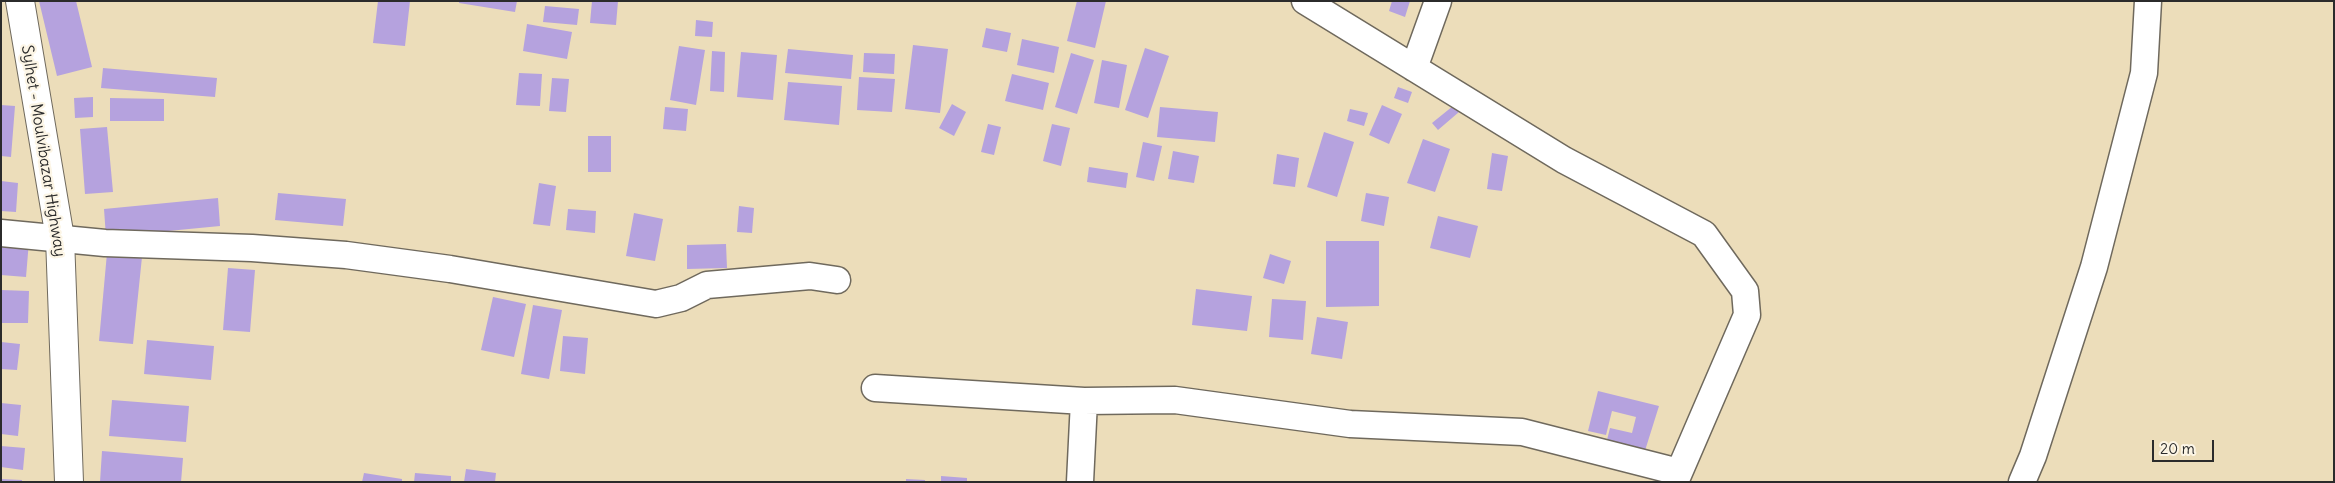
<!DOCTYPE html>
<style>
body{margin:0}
#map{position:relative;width:2335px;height:483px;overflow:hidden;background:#ecddba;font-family:Delius,sans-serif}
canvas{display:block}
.frame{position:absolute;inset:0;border:2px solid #2b2b2b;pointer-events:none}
.scale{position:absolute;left:2152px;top:440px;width:62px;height:22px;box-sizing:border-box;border:2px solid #2b2b2b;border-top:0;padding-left:6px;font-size:15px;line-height:18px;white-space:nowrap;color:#2b2b2b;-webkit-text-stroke:4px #fcf5e5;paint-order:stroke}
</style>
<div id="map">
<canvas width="2335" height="483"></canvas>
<div class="frame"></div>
<div class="scale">20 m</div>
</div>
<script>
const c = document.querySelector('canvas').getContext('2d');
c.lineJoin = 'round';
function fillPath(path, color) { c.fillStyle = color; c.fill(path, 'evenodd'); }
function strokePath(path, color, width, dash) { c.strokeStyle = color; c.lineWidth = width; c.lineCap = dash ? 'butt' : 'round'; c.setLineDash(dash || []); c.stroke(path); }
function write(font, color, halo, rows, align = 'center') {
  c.font = font + ' Delius,sans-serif'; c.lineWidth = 4.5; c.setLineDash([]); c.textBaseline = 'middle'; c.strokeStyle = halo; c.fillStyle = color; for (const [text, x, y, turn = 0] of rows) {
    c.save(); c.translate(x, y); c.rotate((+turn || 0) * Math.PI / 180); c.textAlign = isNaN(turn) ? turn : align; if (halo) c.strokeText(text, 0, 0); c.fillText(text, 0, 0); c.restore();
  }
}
fillPath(new Path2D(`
 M 39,1 L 76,1 L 92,67 L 57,76 Z
 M 378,1 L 410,1 L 405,46 L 373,43 Z
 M 459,1 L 517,1 L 515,12 L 459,3 Z
 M 592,1 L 618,1 L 616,25 L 590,23 Z
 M 1077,1 L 1106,1 L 1095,48 L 1067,41 Z
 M 1392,1 L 1410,1 L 1405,17 L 1389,11 Z
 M 545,6 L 579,9 L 577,25 L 543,22 Z
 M 696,20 L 713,22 L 712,37 L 695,36 Z
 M 527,24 L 572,32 L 567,59 L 523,51 Z
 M 986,28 L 1011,33 L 1007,52 L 982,47 Z
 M 1022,39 L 1059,47 L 1054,73 L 1017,65 Z
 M 913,45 L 948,49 L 940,113 L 905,109 Z
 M 679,46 L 705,50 L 696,105 L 670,100 Z
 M 1145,48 L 1169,56 L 1148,118 L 1125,110 Z
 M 788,49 L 853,55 L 851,79 L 785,73 Z
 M 712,51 L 725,52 L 724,92 L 710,91 Z
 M 741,52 L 777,55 L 773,100 L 737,97 Z
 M 864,53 L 895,54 L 894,74 L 863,72 Z
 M 1071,53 L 1094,60 L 1077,114 L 1055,107 Z
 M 1102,60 L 1127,65 L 1119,108 L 1094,103 Z
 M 103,68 L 217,78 L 215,97 L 101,88 Z
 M 519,73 L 542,74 L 540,106 L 516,105 Z
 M 1012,74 L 1049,83 L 1043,110 L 1005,101 Z
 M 859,77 L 895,79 L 892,112 L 857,110 Z
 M 552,78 L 569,79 L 566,112 L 549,111 Z
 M 788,82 L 842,86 L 839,125 L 784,120 Z
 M 1398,87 L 1412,92 L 1408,103 L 1394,98 Z
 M 93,97 L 93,117 L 75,118 L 74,98 Z
 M 110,98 L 164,99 L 164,121 L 110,121 Z
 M 952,104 L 966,112 L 954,136 L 939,128 Z
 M 1,105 L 15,106 L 11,157 L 1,156 Z
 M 1382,105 L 1402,114 L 1389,144 L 1369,135 Z
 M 1453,106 L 1459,112 L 1438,130 L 1432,123 Z
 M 665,107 L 688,109 L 686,131 L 663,129 Z
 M 1160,107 L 1218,112 L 1215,142 L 1157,137 Z
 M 1350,109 L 1368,113 L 1364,126 L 1347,121 Z
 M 988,124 L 1001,127 L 994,155 L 981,152 Z
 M 1052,124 L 1070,128 L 1061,166 L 1043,161 Z
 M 107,127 L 113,192 L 85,194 L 80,129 Z
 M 1324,132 L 1354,142 L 1337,197 L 1307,187 Z
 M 588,136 L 611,136 L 611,172 L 588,172 Z
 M 1423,139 L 1450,149 L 1435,192 L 1407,183 Z
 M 1143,142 L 1162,146 L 1154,181 L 1136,177 Z
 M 1173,151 L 1199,156 L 1194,183 L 1168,179 Z
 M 1492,153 L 1508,156 L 1502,191 L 1487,189 Z
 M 1277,154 L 1299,158 L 1295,187 L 1273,184 Z
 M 1089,167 L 1128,173 L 1126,188 L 1087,182 Z
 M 1,181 L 18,183 L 16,212 L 1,211 Z
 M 539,183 L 556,186 L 550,226 L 533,224 Z
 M 278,193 L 346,199 L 343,226 L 275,220 Z
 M 1366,193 L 1389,197 L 1384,226 L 1361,221 Z
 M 218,198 L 220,226 L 106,237 L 104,209 Z
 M 739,206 L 754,208 L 752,233 L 737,232 Z
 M 568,209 L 596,211 L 595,233 L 566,230 Z
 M 634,213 L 663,219 L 655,261 L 626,256 Z
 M 1438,216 L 1478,226 L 1470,258 L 1430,248 Z
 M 1,239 L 29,241 L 26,277 L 1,275 Z
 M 1326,241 L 1379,241 L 1379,306 L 1326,307 Z
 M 726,244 L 727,268 L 687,269 L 687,245 Z
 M 107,253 L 142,257 L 133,344 L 99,341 Z
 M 1270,254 L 1291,261 L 1284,284 L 1263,278 Z
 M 228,268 L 255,270 L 250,332 L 223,330 Z
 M 1196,289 L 1252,296 L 1247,331 L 1192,325 Z
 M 1,290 L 29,291 L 28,323 L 1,323 Z
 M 493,297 L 526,304 L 514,357 L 481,350 Z
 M 1272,299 L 1306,301 L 1303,340 L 1269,337 Z
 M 533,305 L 562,310 L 549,379 L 521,374 Z
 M 1317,317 L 1348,322 L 1342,359 L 1311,354 Z
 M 563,336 L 588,338 L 585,374 L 560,371 Z
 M 147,340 L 214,346 L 211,380 L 144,374 Z
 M 1,342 L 20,344 L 17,370 L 1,369 Z
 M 1598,391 L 1659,406 L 1643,457 L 1605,448 L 1610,428 L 1632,433 L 1636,417 L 1612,411 L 1606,435 L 1588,431 Z
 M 112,400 L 189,406 L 186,442 L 109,436 Z
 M 1,403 L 21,405 L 18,436 L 1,434 Z
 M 1,446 L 25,448 L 23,470 L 1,467 Z
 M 102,451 L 183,458 L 181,482 L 100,482 Z
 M 466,469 L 496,473 L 495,482 L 464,482 Z
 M 364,473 L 402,479 L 402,482 L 362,482 Z
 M 415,473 L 451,476 L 451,482 L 414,482 Z
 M 941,476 L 967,478 L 967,482 L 941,482 Z
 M 1,479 L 22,480 L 22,482 L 1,482 Z
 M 906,479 L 925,480 L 925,482 L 906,482 Z`), '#b5a2de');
const minor = new Path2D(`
 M 1305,1 L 1564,160 L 1704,234 L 1745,291 L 1747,315 L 1675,482
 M 1414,68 L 1438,1
 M 1,233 L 105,243 L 252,248 L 346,255 L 450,269 L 656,304 L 681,298 L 707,285 L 810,276 L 837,280
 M 875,388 L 1084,401 L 1175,400 L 1350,424 L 1522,432 L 1679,472
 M 1080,482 L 1084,401
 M 2022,482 L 2033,456 L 2094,267 L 2144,73 L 2148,1`);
const highway = new Path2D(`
 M 20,1 L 60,238 L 69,482`);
strokePath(minor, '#6f695d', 29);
strokePath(highway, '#6f695d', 30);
strokePath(minor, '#fff', 26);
strokePath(highway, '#fff', 28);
write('16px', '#2b2b2b', '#fcf5e5', [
 ["Sylhet - Moulvibazar Highway",43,151,81]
]);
</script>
